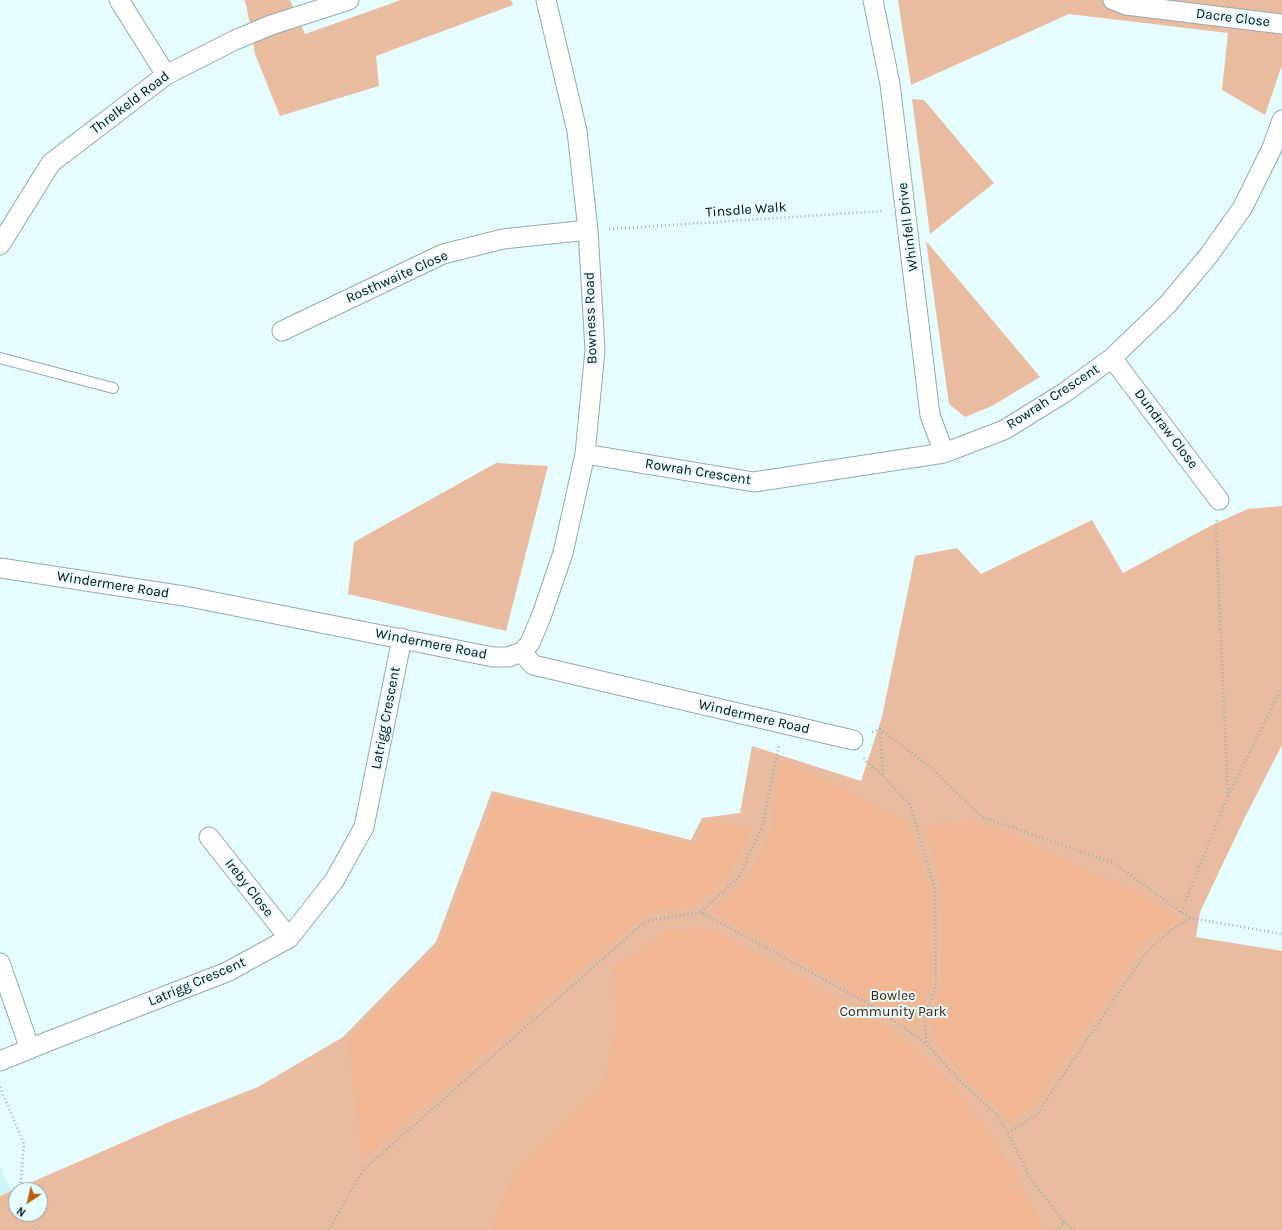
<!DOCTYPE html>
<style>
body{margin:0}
#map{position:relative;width:1282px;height:1230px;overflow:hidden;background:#e5fdff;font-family:Karla,sans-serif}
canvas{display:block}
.north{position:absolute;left:8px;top:1182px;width:40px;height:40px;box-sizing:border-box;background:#e5fdff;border:1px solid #8c9e9f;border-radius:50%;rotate:215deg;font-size:11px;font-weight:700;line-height:16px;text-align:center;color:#060f10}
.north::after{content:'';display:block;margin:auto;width:14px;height:18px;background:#ba5d09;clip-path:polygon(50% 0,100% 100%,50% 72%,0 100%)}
</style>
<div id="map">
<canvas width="1282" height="1230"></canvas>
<div class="north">N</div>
</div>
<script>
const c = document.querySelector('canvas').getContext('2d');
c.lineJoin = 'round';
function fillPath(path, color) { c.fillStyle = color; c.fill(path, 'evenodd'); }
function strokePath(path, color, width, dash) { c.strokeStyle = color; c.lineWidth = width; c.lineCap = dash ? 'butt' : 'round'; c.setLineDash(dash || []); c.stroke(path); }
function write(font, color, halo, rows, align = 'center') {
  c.font = font + ' Karla,sans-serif'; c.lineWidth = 4; c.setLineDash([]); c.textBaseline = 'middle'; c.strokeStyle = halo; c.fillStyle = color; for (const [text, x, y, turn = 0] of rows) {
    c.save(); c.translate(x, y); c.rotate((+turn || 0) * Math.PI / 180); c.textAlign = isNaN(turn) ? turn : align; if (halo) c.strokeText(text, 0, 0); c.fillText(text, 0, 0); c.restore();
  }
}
fillPath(new Path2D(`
 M 0,1165 L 11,1191 L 0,1196 Z`), '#cdf5f8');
fillPath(new Path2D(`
 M 244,0 L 290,0 L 305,34 L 401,0 L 511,0 L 513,5 L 376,56 L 379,86 L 280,116 L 255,54 L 246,4 Z
 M 898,0 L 1282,0 L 1282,65 L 1265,115 L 1222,90 L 1228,33 L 1069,14 L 911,85 Z
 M 912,99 L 924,100 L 994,183 L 930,234 Z
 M 926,241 L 1040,377 L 992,406 L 965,417 L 949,404 Z
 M 496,463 L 548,466 L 506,631 L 348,594 L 354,542 Z
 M 1282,506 L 1282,745 L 1245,817 L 1200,912 L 1196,937 L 1282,951 L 1282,1230 L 0,1230 L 0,1196 L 174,1120 L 258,1087 L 343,1037 L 436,942 L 492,791 L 691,840 L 702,818 L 740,813 L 752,746 L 861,781 L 882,717 L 915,556 L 957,548 L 981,574 L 1092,520 L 1123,573 L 1212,525 L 1248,509 ZM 16,1190 L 40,1190 L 40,1214 L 16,1214 Z`), '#e9bca0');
fillPath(new Path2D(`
 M 780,760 L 860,797 L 908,823 L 931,891 L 932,985 L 920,1017 L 916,1031 L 869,1000 L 712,911 L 747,881 L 771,830 Z
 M 496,796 L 697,846 L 707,822 L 753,827 L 731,872 L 700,903 L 645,914 L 362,1160 L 348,1039 L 440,944 Z
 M 975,821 L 1128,887 L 1177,920 L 1144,943 L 1031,1110 L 1009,1123 L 1002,1112 L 963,1077 L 936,1042 L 930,1021 L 941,986 L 940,887 L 926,824 Z
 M 700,927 L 727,937 L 882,1024 L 924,1057 L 973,1108 L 998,1146 L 1043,1225 L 1038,1230 L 491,1230 L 513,1173 L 604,1083 L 617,1020 L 613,967 L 669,930 Z`), '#f1b793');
const service = new Path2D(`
 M 0,358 L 113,388`);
const minor = new Path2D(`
 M 119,0 L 166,75
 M 873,0 L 890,84 L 930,415 L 944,453
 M 1113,0 L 1126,5 L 1282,24
 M 0,245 L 51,163 L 166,75 L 235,40 L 271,25 L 349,0
 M 282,331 L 443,254 L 503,239 L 588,230
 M 1112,358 L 1219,500
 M 585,454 L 754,482 L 944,453 L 1004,430 L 1064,393 L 1112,358 L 1168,304 L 1209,255 L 1243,207 L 1272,148 L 1282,120
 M 0,568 L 184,596 L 493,657 L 508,657 L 522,652
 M 522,652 L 530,643 L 541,617 L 563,553 L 585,454 L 595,350 L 588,230 L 577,131 L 546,0
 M 522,652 L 533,665 L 853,740
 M 209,837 L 289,938
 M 0,963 L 30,1049
 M 0,1061 L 49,1041 L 227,972 L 289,938 L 334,881 L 364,827 L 402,638`);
strokePath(service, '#8fabad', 12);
strokePath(minor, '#8fabad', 21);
strokePath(new Path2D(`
 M 609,229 L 884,211
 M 880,729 L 883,776
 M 872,732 L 880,729 L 929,766 L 982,817 L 1114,863 L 1181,912 L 1191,918 L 1282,934
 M 864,758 L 867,762 L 883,776 L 910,805 L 935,889 L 936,986 L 924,1019 L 927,1044 L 961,1082 L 997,1115 L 1008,1133 L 1030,1178 L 1064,1222 L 1057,1230
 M 1228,796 L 1282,687
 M 701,912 L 739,877 L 762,827 L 779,746
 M 1181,912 L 1228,796 L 1216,528 L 1217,520
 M 0,1087 L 24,1144 L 20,1190
 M 1008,1133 L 1036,1115 L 1147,951 L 1171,930 L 1191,918
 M 30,1214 L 37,1230
 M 1064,1222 L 1074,1230
 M 329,1230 L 363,1170 L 646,921 L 701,912 L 871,1005 L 927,1044`), '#9cafb1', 2.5, [1, 3]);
strokePath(service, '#fff', 10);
strokePath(minor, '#fff', 19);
write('14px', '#060f10', '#e5fdff', [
 ["Dacre Close",1233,18,7],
 ["Threlkeld Road",130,103,-37],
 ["Tinsdle Walk",746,210,-4],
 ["Whinfell Drive",908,227,-97],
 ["Rosthwaite Close",397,277,-24],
 ["Bowness Road",591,318,-92],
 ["Rowrah Crescent",1053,397,-33],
 ["Dundraw Close",1166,429,53],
 ["Rowrah Crescent",698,472,9],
 ["Windermere Road",113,585,9],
 ["Windermere Road",431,644,11],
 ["Windermere Road",754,717,13],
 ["Latrigg Crescent",386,718,-79],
 ["Ireby Close",249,888,52],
 ["Latrigg Crescent",197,982,-23]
]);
write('14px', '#421e02', '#e5fdff', [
 ["Bowlee",893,996],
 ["Community Park",893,1012]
]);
</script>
